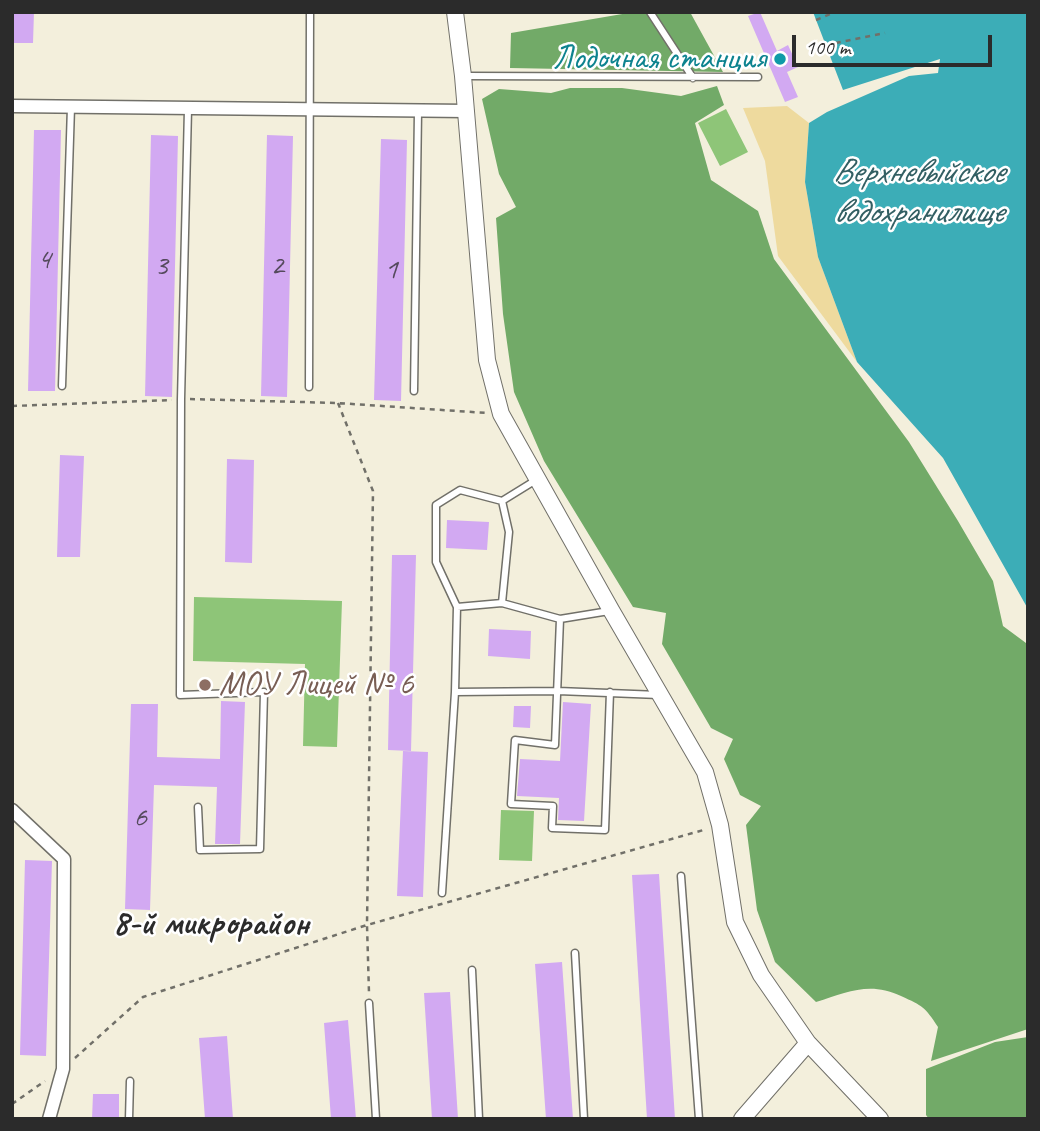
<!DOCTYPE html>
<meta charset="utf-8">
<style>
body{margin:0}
#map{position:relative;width:1040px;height:1131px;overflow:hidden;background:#f3efdc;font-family:Caveat,sans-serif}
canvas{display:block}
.frame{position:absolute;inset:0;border:14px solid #2b2b2b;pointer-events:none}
.scale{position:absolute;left:792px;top:35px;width:200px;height:32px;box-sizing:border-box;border:4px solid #2b2b2b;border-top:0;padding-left:9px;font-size:21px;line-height:24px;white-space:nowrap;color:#2b2b2b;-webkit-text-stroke:5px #fff;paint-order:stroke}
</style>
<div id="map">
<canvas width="1040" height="1131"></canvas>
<div class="frame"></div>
<div class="scale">100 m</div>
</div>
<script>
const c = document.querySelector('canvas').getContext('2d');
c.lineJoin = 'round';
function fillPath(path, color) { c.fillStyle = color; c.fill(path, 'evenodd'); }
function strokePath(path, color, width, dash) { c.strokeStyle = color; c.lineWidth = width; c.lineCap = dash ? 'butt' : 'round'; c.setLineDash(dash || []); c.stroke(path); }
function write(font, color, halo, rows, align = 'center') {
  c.font = font + ' Caveat,sans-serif'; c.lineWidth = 5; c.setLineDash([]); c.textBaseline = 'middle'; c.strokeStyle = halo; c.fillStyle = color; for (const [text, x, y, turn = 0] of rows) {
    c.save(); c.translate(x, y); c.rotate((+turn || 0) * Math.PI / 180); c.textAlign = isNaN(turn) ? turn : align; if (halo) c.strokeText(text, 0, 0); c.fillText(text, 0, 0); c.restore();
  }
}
fillPath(new Path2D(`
 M 726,109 L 748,152 L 720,166 L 698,123 Z
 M 194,597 L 342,601 L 337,747 L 303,746 L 305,664 L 193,661 Z
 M 501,810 L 534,811 L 532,861 L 499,860 Z`), '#8ec578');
fillPath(new Path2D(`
 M 634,12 L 690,12 L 723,72 L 510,68 L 511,33 Z
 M 717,86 L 724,105 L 695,123 L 711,180 L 758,211 L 774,259 L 909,442 L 958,521 L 993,581 L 1003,626 L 1026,643 L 1028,647 L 1028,1029 L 931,1061 L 938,1027 C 925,1007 923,1006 901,996 C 870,981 847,992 816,1002 L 775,962 L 757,910 L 746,825 L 761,806 L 740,795 L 724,759 L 733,739 L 711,728 L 662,644 L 666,613 L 633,607 L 544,461 L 514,392 L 503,314 L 496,218 L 516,207 L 499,174 L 482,99 L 499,89 L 551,93 L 570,88 L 622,88 L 681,96 Z
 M 1028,1037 L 1028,1119 L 929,1119 L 926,1115 L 926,1069 L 995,1042 Z`), '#72aa68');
fillPath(new Path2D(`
 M 787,106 L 809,123 L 805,182 L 818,257 L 857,362 L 778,256 L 765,161 L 743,108 Z`), '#eeda9e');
fillPath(new Path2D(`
 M 813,12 L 1028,12 L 1028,609 L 943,458 L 857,362 L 818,257 L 805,182 L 809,123 L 827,112 L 909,76 L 938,73 L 940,59 L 843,90 Z`), '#3cadb7');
fillPath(new Path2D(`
 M 12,12 L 34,12 L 33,43 L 12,43 Z
 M 760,12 L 777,51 L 788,45 L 798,67 L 787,72 L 798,97 L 785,102 L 748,16 Z
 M 34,130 L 61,130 L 55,391 L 28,391 Z
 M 151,135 L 178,136 L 172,397 L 145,396 Z
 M 267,135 L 293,136 L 287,397 L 261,396 Z
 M 381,139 L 407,140 L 401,401 L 374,400 Z
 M 60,455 L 84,456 L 80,557 L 57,557 Z
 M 227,459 L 254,460 L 252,563 L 225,562 Z
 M 447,520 L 489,522 L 487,550 L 446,548 Z
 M 392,555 L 416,555 L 411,751 L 388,750 Z
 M 489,629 L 531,631 L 530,659 L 488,656 Z
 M 221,701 L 245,702 L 240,844 L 215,844 L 217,787 L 154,785 L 150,910 L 125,909 L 131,704 L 158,704 L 157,757 L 220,759 Z
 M 563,702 L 591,704 L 584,821 L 558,820 L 559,798 L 517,796 L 520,759 L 560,761 Z
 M 514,706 L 531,706 L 530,728 L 513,727 Z
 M 403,751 L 428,752 L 423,897 L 397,896 Z
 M 25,860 L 52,861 L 46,1056 L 20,1055 Z
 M 659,874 L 675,1119 L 647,1119 L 632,875 Z
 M 562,962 L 573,1119 L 546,1119 L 535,964 Z
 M 450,992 L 458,1119 L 432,1119 L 424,993 Z
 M 348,1020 L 356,1119 L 331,1119 L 324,1023 Z
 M 227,1036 L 233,1119 L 205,1119 L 199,1038 Z
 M 93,1094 L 119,1094 L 119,1119 L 92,1119 Z`), '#d2a9f2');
const service = new Path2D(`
 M 650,12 L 693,78
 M 465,76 L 758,77
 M 188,109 L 181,399 L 180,695 L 264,692 L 260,849 L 200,850 L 198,807
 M 62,386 L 71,107
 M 309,387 L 310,12
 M 414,391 L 418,112
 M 502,603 L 560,619 L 609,611
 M 457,607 L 502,603 L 509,532 L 502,501
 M 560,619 L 555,745 L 515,740 L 511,804 L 553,806 L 552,828 L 605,830 L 610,692
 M 455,692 L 558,691 L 659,695
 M 681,876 L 699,1119
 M 442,893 L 455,692 L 457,607 L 436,562 L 436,505 L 460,490 L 502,501 L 536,480
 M 575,953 L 584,1119
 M 472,970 L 479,1119
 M 369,1003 L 376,1119
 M 129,1119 L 130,1081`);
const minor = new Path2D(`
 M 12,106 L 467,111
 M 12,810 L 64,859 L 63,1069 L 49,1119`);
const tertiary = new Path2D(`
 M 455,12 L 463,76 L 487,360 L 501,414 L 611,610 L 705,772 L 720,825 L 735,922 L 761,975 L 808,1043 L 880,1119
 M 742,1119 L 808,1043`);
strokePath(service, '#717069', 9);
strokePath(minor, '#717069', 15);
strokePath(tertiary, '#717069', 18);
strokePath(new Path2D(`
 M 816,20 L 835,12
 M 826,45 L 885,33
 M 190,399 L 338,403 L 487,413
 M 338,403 L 373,491 L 367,925 L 369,993
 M 12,406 L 172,400
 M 75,1058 L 143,997 L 367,925 L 707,829
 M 12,1104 L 45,1081`), '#717069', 2.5, [5, 5]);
strokePath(service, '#fff', 6);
strokePath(minor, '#fff', 12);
strokePath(tertiary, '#fff', 16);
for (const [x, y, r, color] of [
 [780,59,7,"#0f9aa8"],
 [205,685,7,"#8d6e63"]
]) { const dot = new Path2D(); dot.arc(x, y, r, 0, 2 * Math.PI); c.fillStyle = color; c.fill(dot); strokePath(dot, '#fff', 2.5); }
write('30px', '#554a5d', null, [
 ["4",44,260],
 ["3",161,266],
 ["2",277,266],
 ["1",391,270],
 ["6",140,818]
]);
write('33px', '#0d838f', '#fff', [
 ["Лодочная станция",766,59]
], 'right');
write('33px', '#785e54', '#fff', [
 ["МОУ Лицей № 6",219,685]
], 'left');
write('italic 35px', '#325f63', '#fff', [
 ["Верхневыйское",918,173],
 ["водохранилище",918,213]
]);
write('bold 35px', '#2b2b2b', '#fff', [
 ["8-й микрорайон",211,925]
]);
</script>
